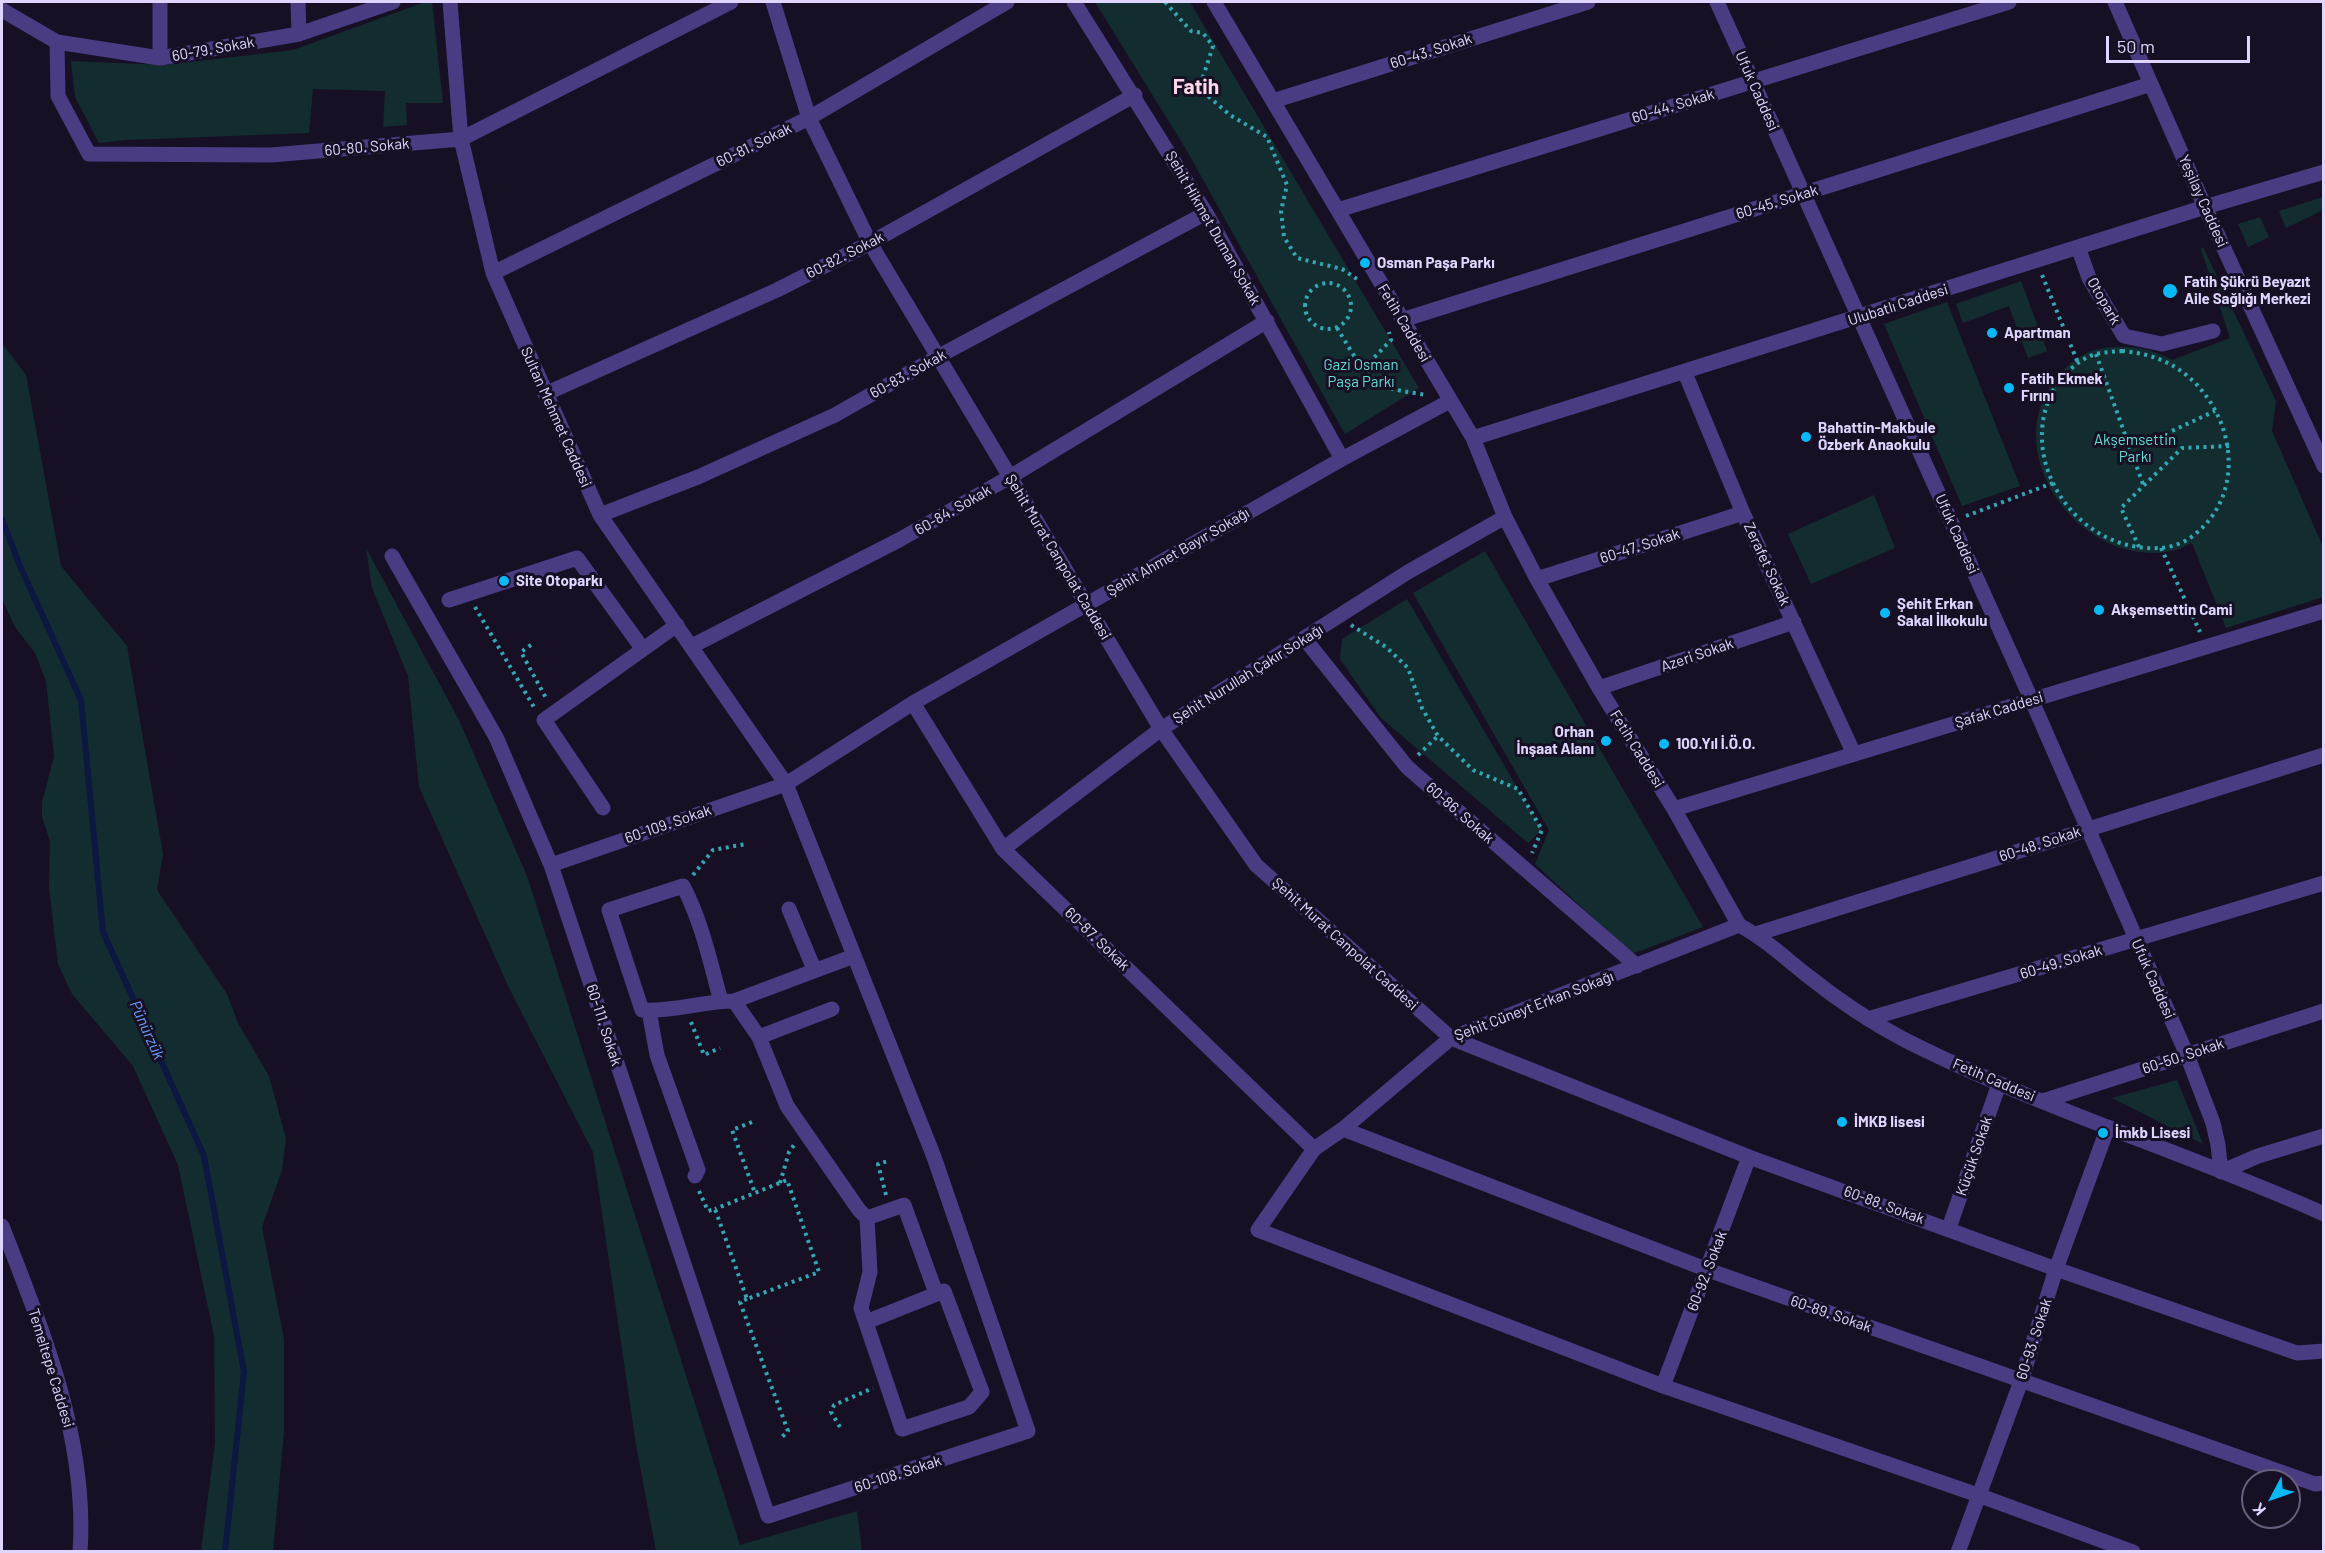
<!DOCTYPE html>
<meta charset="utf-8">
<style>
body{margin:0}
#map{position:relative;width:2325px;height:1553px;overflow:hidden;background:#171025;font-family:Barlow,sans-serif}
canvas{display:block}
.frame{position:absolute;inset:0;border:3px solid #e0d5fe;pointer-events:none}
.north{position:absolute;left:2241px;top:1469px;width:60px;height:60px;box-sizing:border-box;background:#171025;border:2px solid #675f7c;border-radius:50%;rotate:229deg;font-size:16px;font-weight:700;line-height:24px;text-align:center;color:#e0d5fe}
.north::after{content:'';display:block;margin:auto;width:21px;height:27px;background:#07baf7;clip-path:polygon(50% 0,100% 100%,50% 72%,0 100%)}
.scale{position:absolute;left:2106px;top:36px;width:144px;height:27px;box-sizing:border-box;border:3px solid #e0d5fe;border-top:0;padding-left:8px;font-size:18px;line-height:21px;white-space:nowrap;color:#e0d5fe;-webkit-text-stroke:4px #171025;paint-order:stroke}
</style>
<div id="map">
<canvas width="2325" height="1553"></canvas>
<div class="frame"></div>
<div class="north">K</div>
<div class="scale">50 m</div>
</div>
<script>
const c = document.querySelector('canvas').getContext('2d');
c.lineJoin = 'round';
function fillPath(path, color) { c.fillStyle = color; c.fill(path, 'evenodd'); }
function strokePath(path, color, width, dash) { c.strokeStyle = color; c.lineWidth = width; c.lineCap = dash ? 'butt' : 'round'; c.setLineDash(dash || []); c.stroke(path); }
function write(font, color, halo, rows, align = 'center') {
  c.font = font + ' Barlow,sans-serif'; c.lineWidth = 6; c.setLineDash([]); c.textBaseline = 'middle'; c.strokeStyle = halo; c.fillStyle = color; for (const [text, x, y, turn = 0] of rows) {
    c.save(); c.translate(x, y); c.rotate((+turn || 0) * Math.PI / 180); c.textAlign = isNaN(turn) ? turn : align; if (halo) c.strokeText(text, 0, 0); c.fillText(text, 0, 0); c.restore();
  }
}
fillPath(new Path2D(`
 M 425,2 L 432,2 L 443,103 L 406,103 L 407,125 L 383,127 L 385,91 L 313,89 L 309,133 L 126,140 L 99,143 L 75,97 L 71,61 L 165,65 L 293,50 Z
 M 1095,2 L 1190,2 L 1419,388 L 1345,434 L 1187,151 Z
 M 2323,197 L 2323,210 L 2286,228 L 2279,211 Z
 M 2260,217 L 2269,237 L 2248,247 L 2238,224 Z
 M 2203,247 L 2276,401 L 2272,431 L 2323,547 L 2323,597 L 2226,628 L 2192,543 C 2187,545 2181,549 2176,550 C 2084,573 1994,454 2057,377 C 2068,364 2081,353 2098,349 C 2122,344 2150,347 2172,360 L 2230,338 L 2201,249 Z
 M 2021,281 L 2047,351 L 2028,358 L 2009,306 L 1963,323 L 1956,304 Z
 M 1947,302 L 2020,486 L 1962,506 L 1884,324 Z
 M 2,343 L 26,375 L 61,566 L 127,646 L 163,854 L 157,890 L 227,994 L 238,1023 L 269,1076 L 286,1139 L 282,1170 L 262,1227 L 284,1339 L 284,1432 L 273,1551 L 201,1551 L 215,1443 L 214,1336 L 178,1165 L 133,1066 L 72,994 L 58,964 L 49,887 L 50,841 L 42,817 L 42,802 L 54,756 L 46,681 L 35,653 L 15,627 L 2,599 Z
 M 1874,495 L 1895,548 L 1811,584 L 1788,534 Z
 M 366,548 L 459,720 L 527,876 L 740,1545 L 857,1511 L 862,1551 L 656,1551 L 636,1445 L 593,1152 L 509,988 L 419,787 L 408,676 L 372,588 Z
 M 1485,551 L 1703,927 L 1632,954 L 1535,864 L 1549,830 L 1413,593 Z
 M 1407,599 L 1542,830 L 1528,843 L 1381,718 L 1340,659 L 1342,639 Z
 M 2177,1080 L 2203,1144 L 2112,1098 Z`), '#132c2f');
strokePath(new Path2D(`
 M 2,519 L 20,566 L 81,700 L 103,932 L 204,1156 L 244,1372 L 225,1552`), '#0c1742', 6);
strokePath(new Path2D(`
 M 1165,2 L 1191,31 L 1203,33 L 1213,46 L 1203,77 L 1209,97 L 1230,115 L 1267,137 L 1287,185 L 1281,211 L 1284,237 L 1297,258 L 1342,269 L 1360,281
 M 2042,275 L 2078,363
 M1305 306a23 23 0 1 1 46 0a23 23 0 1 1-46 0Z
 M 1337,328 C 1348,345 1359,368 1376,381 C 1389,391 1411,392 1426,395
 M 2122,351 C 2143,353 2163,358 2181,371 C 2234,409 2249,492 2194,535 C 2178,548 2158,550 2138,547 C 2067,537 2018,454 2054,389 C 2062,376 2076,362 2090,356 C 2100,352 2111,352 2122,351 Z
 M 2096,354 L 2144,487
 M 1364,368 L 1391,340 L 1389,332
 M 2129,443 L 2159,437 L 2215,411
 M 1966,516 L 2053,483
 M 2139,547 L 2121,508 L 2182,448 L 2229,446
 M 2161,548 L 2200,632
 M 475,607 L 535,709
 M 1351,625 L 1386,647 L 1408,668 L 1422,708 L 1438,736 L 1473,770 L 1518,789 L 1542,830 L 1532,853
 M 531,645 L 521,652 L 546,698
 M 1418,755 L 1438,736
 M 693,875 L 713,850 L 746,844
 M 691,1022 L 704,1055 L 720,1048
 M 752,1122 L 732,1130 L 755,1193
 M 780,1183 L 789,1152 L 794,1145
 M 699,1191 L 708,1211 L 715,1209 L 747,1299 L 819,1272 L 787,1180 L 715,1209
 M 886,1195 L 878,1164 L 888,1161
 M 747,1299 L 740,1302 L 788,1431 L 781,1438
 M 840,1427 L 831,1412 L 834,1405 L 873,1388`), '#33a8b4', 4, [3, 4.5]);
strokePath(new Path2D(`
 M 160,2 L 160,58
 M 298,2 L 299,34
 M 773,2 L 809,118 L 870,243 L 1161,729 L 1256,865 L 1451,1038 L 1749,1157 L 2056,1269 L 2297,1353 L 2324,1351
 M 1074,2 L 1206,213 L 1342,459
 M 1214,2 L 1473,438 L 1505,517 L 1537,579 L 1599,688 L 1674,809 L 1739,925 C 1765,939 1785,958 1808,976 C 1838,1000 1869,1021 1903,1039 C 2039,1108 2185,1152 2324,1214
 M 1717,2 L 2032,701 L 2187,1055 L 2213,1123 L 2218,1145 L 2221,1172 L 2258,1156 L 2324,1136
 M 2115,2 L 2205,207 L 2324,466
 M 2,10 L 57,42 L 160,58 L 299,34 L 393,2
 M 57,42 L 58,96 L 89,154 L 271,155 L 461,139 L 731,2
 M 1273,101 L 1588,2
 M 1338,210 L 2009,2
 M 2078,247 L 2089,278 L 2124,336 L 2162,344 L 2213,331
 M 493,273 L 809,118 L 1007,2
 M 1402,320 L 2151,84
 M 1685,373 L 1743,513 L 1854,754
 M 545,394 L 777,290 L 870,243 L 1135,95
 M 1473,438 L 2205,207 L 2324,172
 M 600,515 L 698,477 L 835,415 L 939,356 L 1206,213
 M 392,556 L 496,737 L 551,865 L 768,1516 L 1028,1431 L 934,1157 L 786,784 L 600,515 L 493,273 L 461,139 L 450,2
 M 1537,579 L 1743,513
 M 449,600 L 577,558 L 642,648
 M 1304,638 L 1407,767 L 1637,966
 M 692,646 L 899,540 L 1010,477 L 1267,321
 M 1599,688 L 1794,622
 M 913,703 L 1003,849 L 1314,1149
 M 603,808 L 544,720 L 677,625
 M 1674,809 L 2324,611
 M 1003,849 L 1161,729 L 1408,572 L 1505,517
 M 551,865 L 786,784 L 913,703 L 1342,459 L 1450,401
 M 789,909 L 814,969
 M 1739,925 L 1451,1038 L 1343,1129 L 1314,1149 L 1258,1230 L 1663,1386 L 1978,1495 L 2133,1552
 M 1756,934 L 2324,755
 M 854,956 L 734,1001 L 759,1037 L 787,1106 L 859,1210 L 867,1218 L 870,1272 L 861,1308 L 902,1429 L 969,1407 L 982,1392 L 944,1291 L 866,1322
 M 721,1001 C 710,962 702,922 683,886 L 609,910 L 642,1010 C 674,1012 703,1001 734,1001
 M 649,1011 L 657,1055 L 698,1170 L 695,1176
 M 1868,1019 L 2324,883
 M 759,1037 L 832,1009
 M 2043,1101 L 2324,1011
 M 1343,1129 L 1708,1270 L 2315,1484 L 2324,1483
 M 867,1218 L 904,1205 L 936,1293
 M 2,1226 C 42,1329 88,1439 80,1552
 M 1949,1228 L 1999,1084
 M 1663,1386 L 1749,1157
 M 1958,1552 L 2021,1381 L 2056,1269 L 2108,1127`), '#4a3c83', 15);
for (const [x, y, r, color] of [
 [1365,263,6,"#07baf7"],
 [2170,291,8,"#07baf7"],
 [1992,333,6,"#07baf7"],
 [2009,388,6,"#07baf7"],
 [1806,437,6,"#07baf7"],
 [504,581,6,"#07baf7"],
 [2099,610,6,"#07baf7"],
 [1885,613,6,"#07baf7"],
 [1606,741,6,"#07baf7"],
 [1664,744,6,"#07baf7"],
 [1842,1122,6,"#07baf7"],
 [2103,1133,6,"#07baf7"]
]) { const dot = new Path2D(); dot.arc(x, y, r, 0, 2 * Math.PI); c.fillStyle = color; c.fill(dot); strokePath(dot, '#171025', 2); }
write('15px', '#e0d5fe', '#171025', [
 ["60-79. Sokak",213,49,-10],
 ["60-43. Sokak",1431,51,-18],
 ["Ufuk Caddesi",1757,91,66],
 ["60-44. Sokak",1673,106,-17],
 ["60-81. Sokak",754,145,-26],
 ["60-80. Sokak",367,147,-5],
 ["Yeşilay Caddesi",2203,201,66],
 ["60-45. Sokak",1777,202,-17],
 ["Şehit Hikmet Duman Sokak",1213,228,60],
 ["60-82. Sokak",845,255,-27],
 ["Otopark",2104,301,60],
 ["Ulubatlı Caddesi",1898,305,-18],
 ["Fetih Caddesi",1404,323,59],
 ["60-83. Sokak",908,374,-29],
 ["Sultan Mehmet Caddesi",556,417,66],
 ["60-84. Sokak",953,510,-30],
 ["Ufuk Caddesi",1957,534,66],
 ["60-47. Sokak",1640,546,-18],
 ["Şehit Ahmet Bayır Sokağı",1178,552,-30],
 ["Şehit Murat Canpolat Caddesi",1058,557,59],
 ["Zerafet Sokak",1767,564,65],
 ["Azeri Sokak",1697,655,-19],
 ["Şehit Nurullah Çakır Sokağı",1248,674,-32],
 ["Şafak Caddesi",1999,710,-17],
 ["Fetih Caddesi",1637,749,58],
 ["60-86. Sokak",1460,813,41],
 ["60-109. Sokak",668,824,-19],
 ["60-48. Sokak",2040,844,-18],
 ["60-87. Sokak",1097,939,44],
 ["Şehit Murat Canpolat Caddesi",1345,944,42],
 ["60-49. Sokak",2061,962,-17],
 ["Ufuk Caddesi",2153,979,66],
 ["Şehit Cüneyt Erkan Sokağı",1534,1006,-21],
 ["60-111. Sokak",604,1025,72],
 ["60-50. Sokak",2183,1056,-18],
 ["Fetih Caddesi",1994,1080,23],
 ["Küçük Sokak",1974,1156,-71],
 ["60-88. Sokak",1884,1205,20],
 ["60-92. Sokak",1707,1271,-69],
 ["60-89. Sokak",1831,1314,19],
 ["60-93. Sokak",2034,1339,-72],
 ["Temeltepe Caddesi",51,1368,73],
 ["60-108. Sokak",898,1474,-18]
]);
write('bold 15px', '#e0d5fe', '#171025', [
 ["Osman Paşa Parkı",1377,263],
 ["Fatih Şükrü Beyazıt",2184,282],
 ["Aile Sağlığı Merkezi",2184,299],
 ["Apartman",2004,333],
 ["Fatih Ekmek",2021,379],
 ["Fırını",2021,396],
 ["Bahattin-Makbule",1818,428],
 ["Özberk Anaokulu",1818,445],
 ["Site Otoparkı",516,581],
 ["Şehit Erkan",1897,604],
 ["Sakal İlkokulu",1897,621],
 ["Akşemsettin Cami",2111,610],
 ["Orhan",1594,732,"right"],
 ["İnşaat Alanı",1594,749,"right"],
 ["100.Yıl İ.Ö.O.",1676,744],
 ["İMKB lisesi",1854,1122],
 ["İmkb Lisesi",2115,1133]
], 'left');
write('15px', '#62dcd1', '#171025', [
 ["Gazi Osman",1361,365],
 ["Paşa Parkı",1361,382],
 ["Akşemsettin",2135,440],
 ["Parkı",2135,457]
]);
write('italic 16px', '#669ffa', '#171025', [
 ["Pünürzük",147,1030,66]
]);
write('bold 21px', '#fed7ea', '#171025', [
 ["Fatih",1196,87]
]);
</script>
